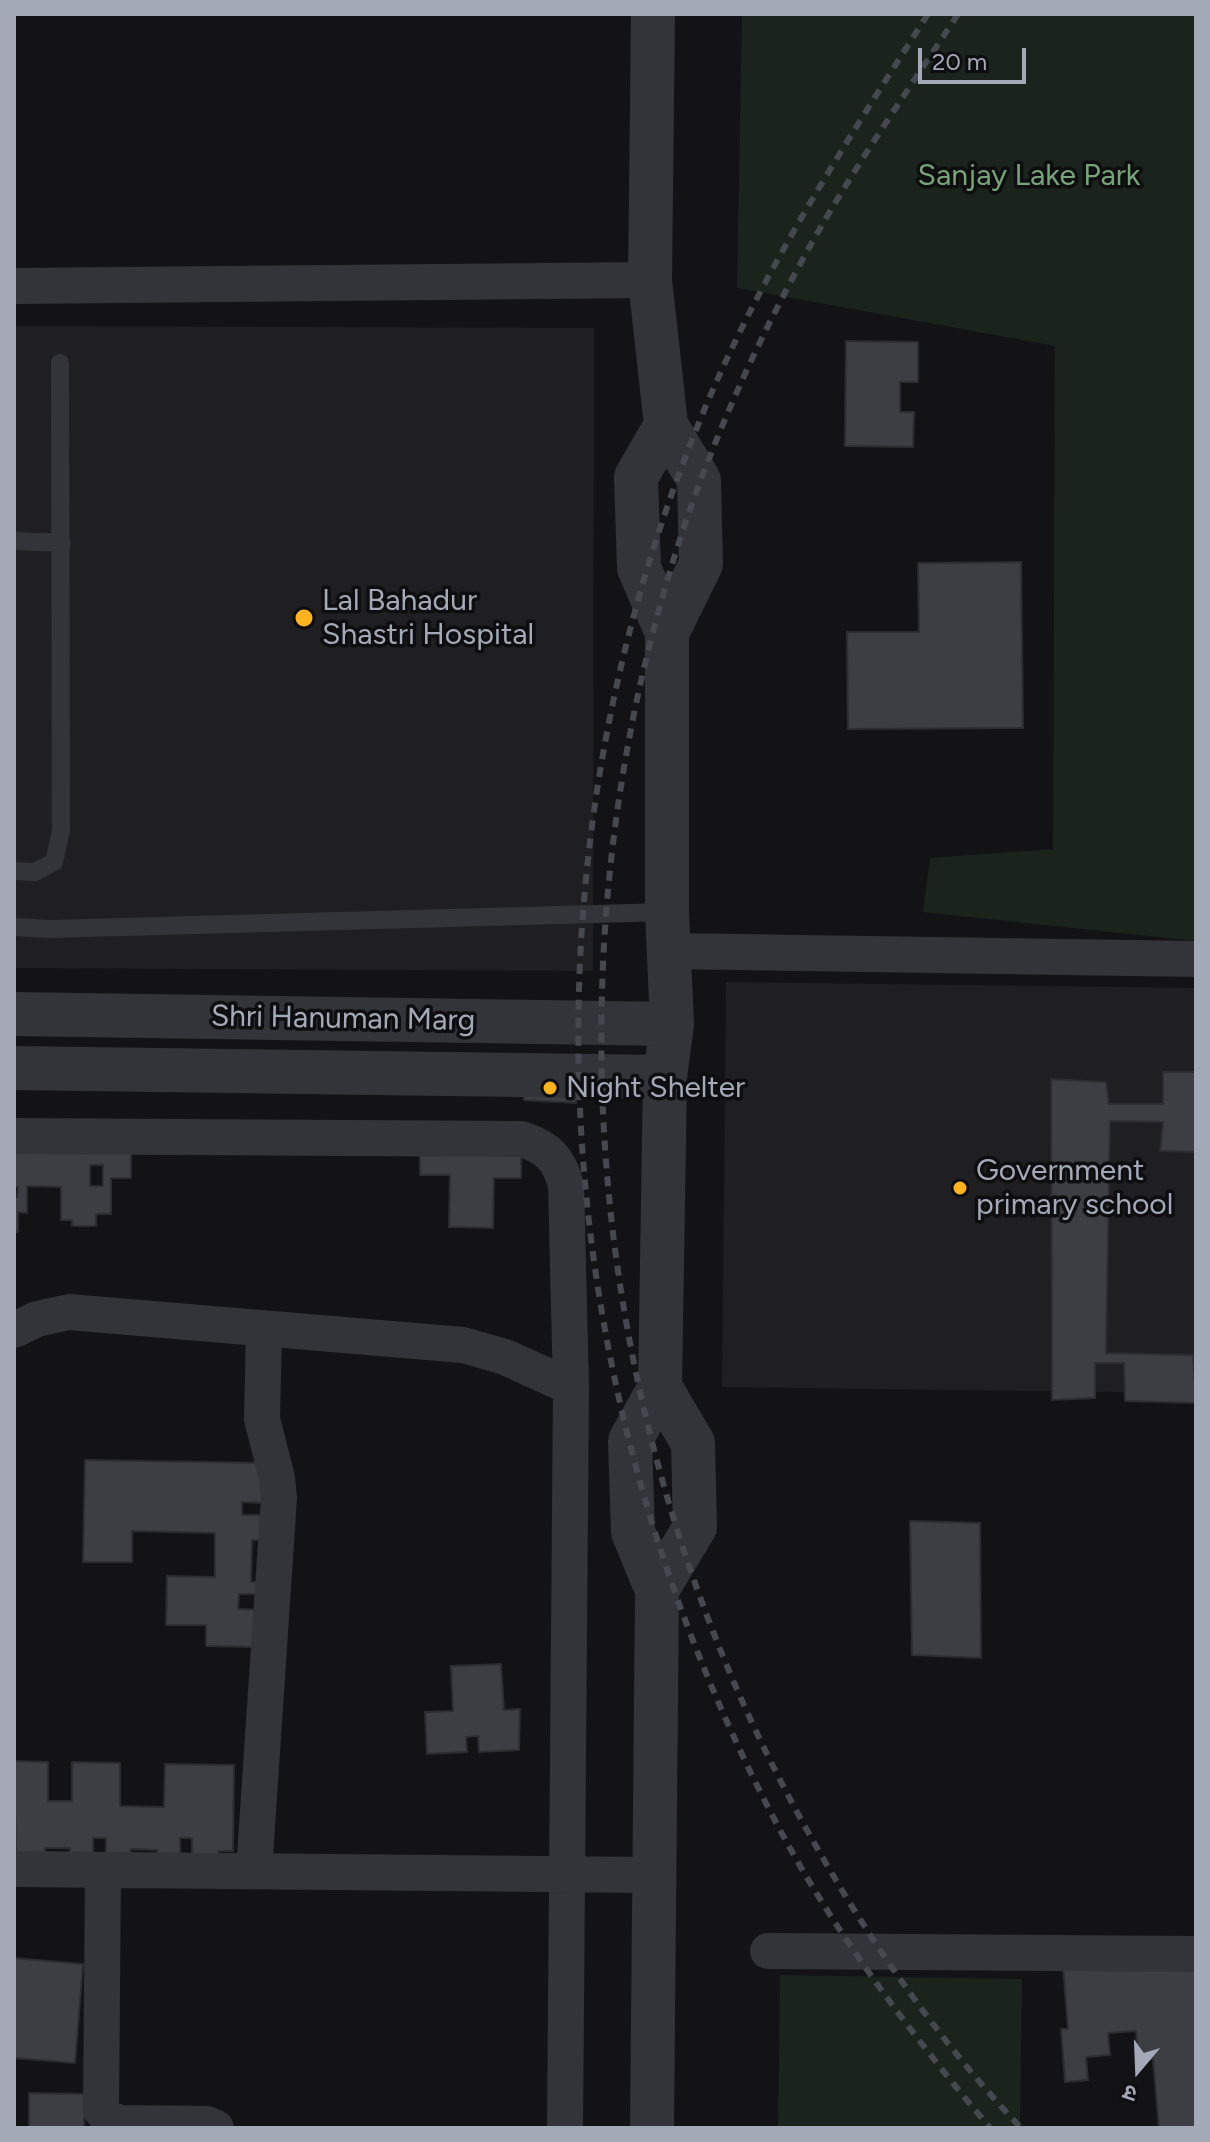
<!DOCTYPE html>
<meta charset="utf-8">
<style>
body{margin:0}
#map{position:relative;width:1210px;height:2142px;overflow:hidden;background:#131315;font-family:Figtree,"Noto Sans Devanagari",sans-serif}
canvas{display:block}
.frame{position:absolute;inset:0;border:16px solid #a3a9b7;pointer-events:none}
.north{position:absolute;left:1098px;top:2030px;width:80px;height:80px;-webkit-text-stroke:6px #0e0e10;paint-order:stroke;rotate:199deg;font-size:22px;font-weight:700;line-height:32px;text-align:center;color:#a3a9b7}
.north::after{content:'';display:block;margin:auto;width:28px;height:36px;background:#a3a9b7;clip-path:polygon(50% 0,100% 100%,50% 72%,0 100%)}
.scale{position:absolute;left:918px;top:48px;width:108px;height:36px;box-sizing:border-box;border:4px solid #a3a9b7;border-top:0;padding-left:10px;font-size:24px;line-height:28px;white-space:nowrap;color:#a3a9b7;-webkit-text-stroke:6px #0e0e10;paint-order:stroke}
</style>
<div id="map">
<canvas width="1210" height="2142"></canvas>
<div class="frame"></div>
<div class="north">उ</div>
<div class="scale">20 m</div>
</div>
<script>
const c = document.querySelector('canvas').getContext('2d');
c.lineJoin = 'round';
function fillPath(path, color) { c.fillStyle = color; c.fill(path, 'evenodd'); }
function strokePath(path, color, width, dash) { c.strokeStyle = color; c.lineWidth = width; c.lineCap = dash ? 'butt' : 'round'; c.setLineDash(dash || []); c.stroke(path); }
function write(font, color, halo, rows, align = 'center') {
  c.font = font + ' Figtree,sans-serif'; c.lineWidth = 7; c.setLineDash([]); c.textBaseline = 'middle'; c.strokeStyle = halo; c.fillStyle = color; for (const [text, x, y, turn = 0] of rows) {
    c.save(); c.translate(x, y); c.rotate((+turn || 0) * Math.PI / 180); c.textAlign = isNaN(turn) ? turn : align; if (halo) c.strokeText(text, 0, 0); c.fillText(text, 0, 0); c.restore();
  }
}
fillPath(new Path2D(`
 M 14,326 L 594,328 L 593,971 L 14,968 Z
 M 726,982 L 1196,988 L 1196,1393 L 722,1387 Z`), '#1f1f22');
fillPath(new Path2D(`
 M 742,14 L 1196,14 L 1196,941 L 923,912 L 930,858 L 1053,849 L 1055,346 L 737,288 Z
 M 780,1975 L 1022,1979 L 1020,2128 L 778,2128 Z`), '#1a231c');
const building = new Path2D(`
 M 846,341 L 918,342 L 918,382 L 900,382 L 900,412 L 914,412 L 913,447 L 845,446 Z
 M 1021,562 L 1023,728 L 848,729 L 847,632 L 919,632 L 918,563 Z
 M 1163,1072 L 1196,1072 L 1196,1152 L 1160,1151 L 1163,1122 L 1110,1121 L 1106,1353 L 1193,1355 L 1196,1403 L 1125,1401 L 1124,1363 L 1095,1363 L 1095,1398 L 1052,1400 L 1051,1079 L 1106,1082 L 1109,1104 L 1163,1104 Z
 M 525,1074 L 577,1076 L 576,1103 L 524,1100 Z
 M 131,1145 L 131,1178 L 111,1178 L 111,1214 L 96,1214 L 96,1226 L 72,1226 L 72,1220 L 61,1220 L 61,1187 L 27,1186 L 27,1213 L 18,1212 L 18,1232 L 14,1231 L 14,1197 L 17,1197 L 18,1187 L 14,1187 L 14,1146 ZM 90,1165 L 103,1165 L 103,1186 L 90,1186 Z
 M 420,1147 L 521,1149 L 521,1178 L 494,1178 L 493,1228 L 449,1227 L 450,1175 L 420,1175 Z
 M 85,1460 L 267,1463 L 267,1503 L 242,1502 L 242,1515 L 266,1515 L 266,1540 L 252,1540 L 251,1582 L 266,1582 L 265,1594 L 239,1594 L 238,1609 L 265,1610 L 254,1647 L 206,1646 L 206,1625 L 166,1625 L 167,1576 L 215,1577 L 215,1533 L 132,1531 L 132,1562 L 83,1562 Z
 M 910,1521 L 980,1523 L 981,1658 L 912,1655 Z
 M 501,1664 L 504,1710 L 520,1709 L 519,1750 L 479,1752 L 478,1736 L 466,1737 L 467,1752 L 427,1754 L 425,1712 L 453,1711 L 451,1666 Z
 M 14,1761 L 48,1762 L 48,1801 L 72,1801 L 72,1762 L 120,1763 L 120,1806 L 164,1807 L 165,1764 L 234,1765 L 233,1851 L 218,1851 L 218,1858 L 192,1858 L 192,1838 L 180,1838 L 180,1858 L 156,1857 L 157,1850 L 131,1849 L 130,1857 L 106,1856 L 106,1838 L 93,1838 L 93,1856 L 69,1856 L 70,1848 L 45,1848 L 45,1856 L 16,1855 Z
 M 1196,1955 L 1196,2127 L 1159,2128 L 1153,2059 L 1138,2060 L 1136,2031 L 1108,2033 L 1110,2055 L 1086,2057 L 1088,2080 L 1065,2082 L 1061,2029 L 1068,2029 L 1063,1966 Z
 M 14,1958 L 83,1964 L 75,2063 L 14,2058 Z
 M 29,2093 L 85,2094 L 84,2128 L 29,2128 Z`);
fillPath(building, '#3c3e43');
strokePath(building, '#2c2c31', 2);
strokePath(new Path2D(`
 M 14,541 L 62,543
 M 14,871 L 35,872 L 54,862 L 61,831 L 60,363
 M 14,927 L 50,929 L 667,912`), '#33343a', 18);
strokePath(new Path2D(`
 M 14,286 L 650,280
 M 671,951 L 1196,959
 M 14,1136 L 521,1139 C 548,1147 559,1159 566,1185 L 571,1387 L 565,2128
 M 14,1330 L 37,1319 L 69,1312 L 463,1345 L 505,1357 L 571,1387
 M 14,1869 L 652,1875
 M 103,1870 L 101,2110 L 108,2119 L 121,2123 L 207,2124 L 216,2128
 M 254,1871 L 279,1498 L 277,1478 L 262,1419 L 264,1328
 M 768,1951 L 1196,1954`), '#33343a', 36);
strokePath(new Path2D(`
 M 653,14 L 650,280 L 666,425 L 699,480 L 701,564 L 667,633
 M 14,1014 L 672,1024
 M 14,1068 L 665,1077
 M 657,1590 L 695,1527 L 693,1443 L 660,1387
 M 652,2128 L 657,1590 L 633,1532 L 630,1441 L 660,1387 L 665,1077 L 672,1024 L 667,912 L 667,633 L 639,568 L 636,477 L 666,425`), '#33343a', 44);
strokePath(new Path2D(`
 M 928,14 C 843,147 757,279 698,425 C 514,877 546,1376 768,1807 C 827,1923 906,2028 990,2128
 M 958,14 C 903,98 845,180 798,268 C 754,349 716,434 686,521 C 539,956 585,1440 812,1839 C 870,1942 939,2041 1021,2128`), '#46484f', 6, [10, 8]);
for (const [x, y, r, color] of [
 [304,618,10,"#ffb320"],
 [550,1088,8,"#ffb320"],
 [960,1188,8,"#ffb320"]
]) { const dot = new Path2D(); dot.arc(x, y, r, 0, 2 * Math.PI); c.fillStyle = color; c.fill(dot); strokePath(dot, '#0e0e10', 3); }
write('30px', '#78a47a', '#0e0e10', [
 ["Sanjay Lake Park",1029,176]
]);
write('30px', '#a3a9b7', '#0e0e10', [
 ["Lal Bahadur",322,601],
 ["Shastri Hospital",322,635],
 ["Night Shelter",566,1088],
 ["Government",976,1171],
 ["primary school",976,1205]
], 'left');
write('30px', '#a3a9b7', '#0e0e10', [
 ["Shri Hanuman Marg",343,1019,1]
]);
</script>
